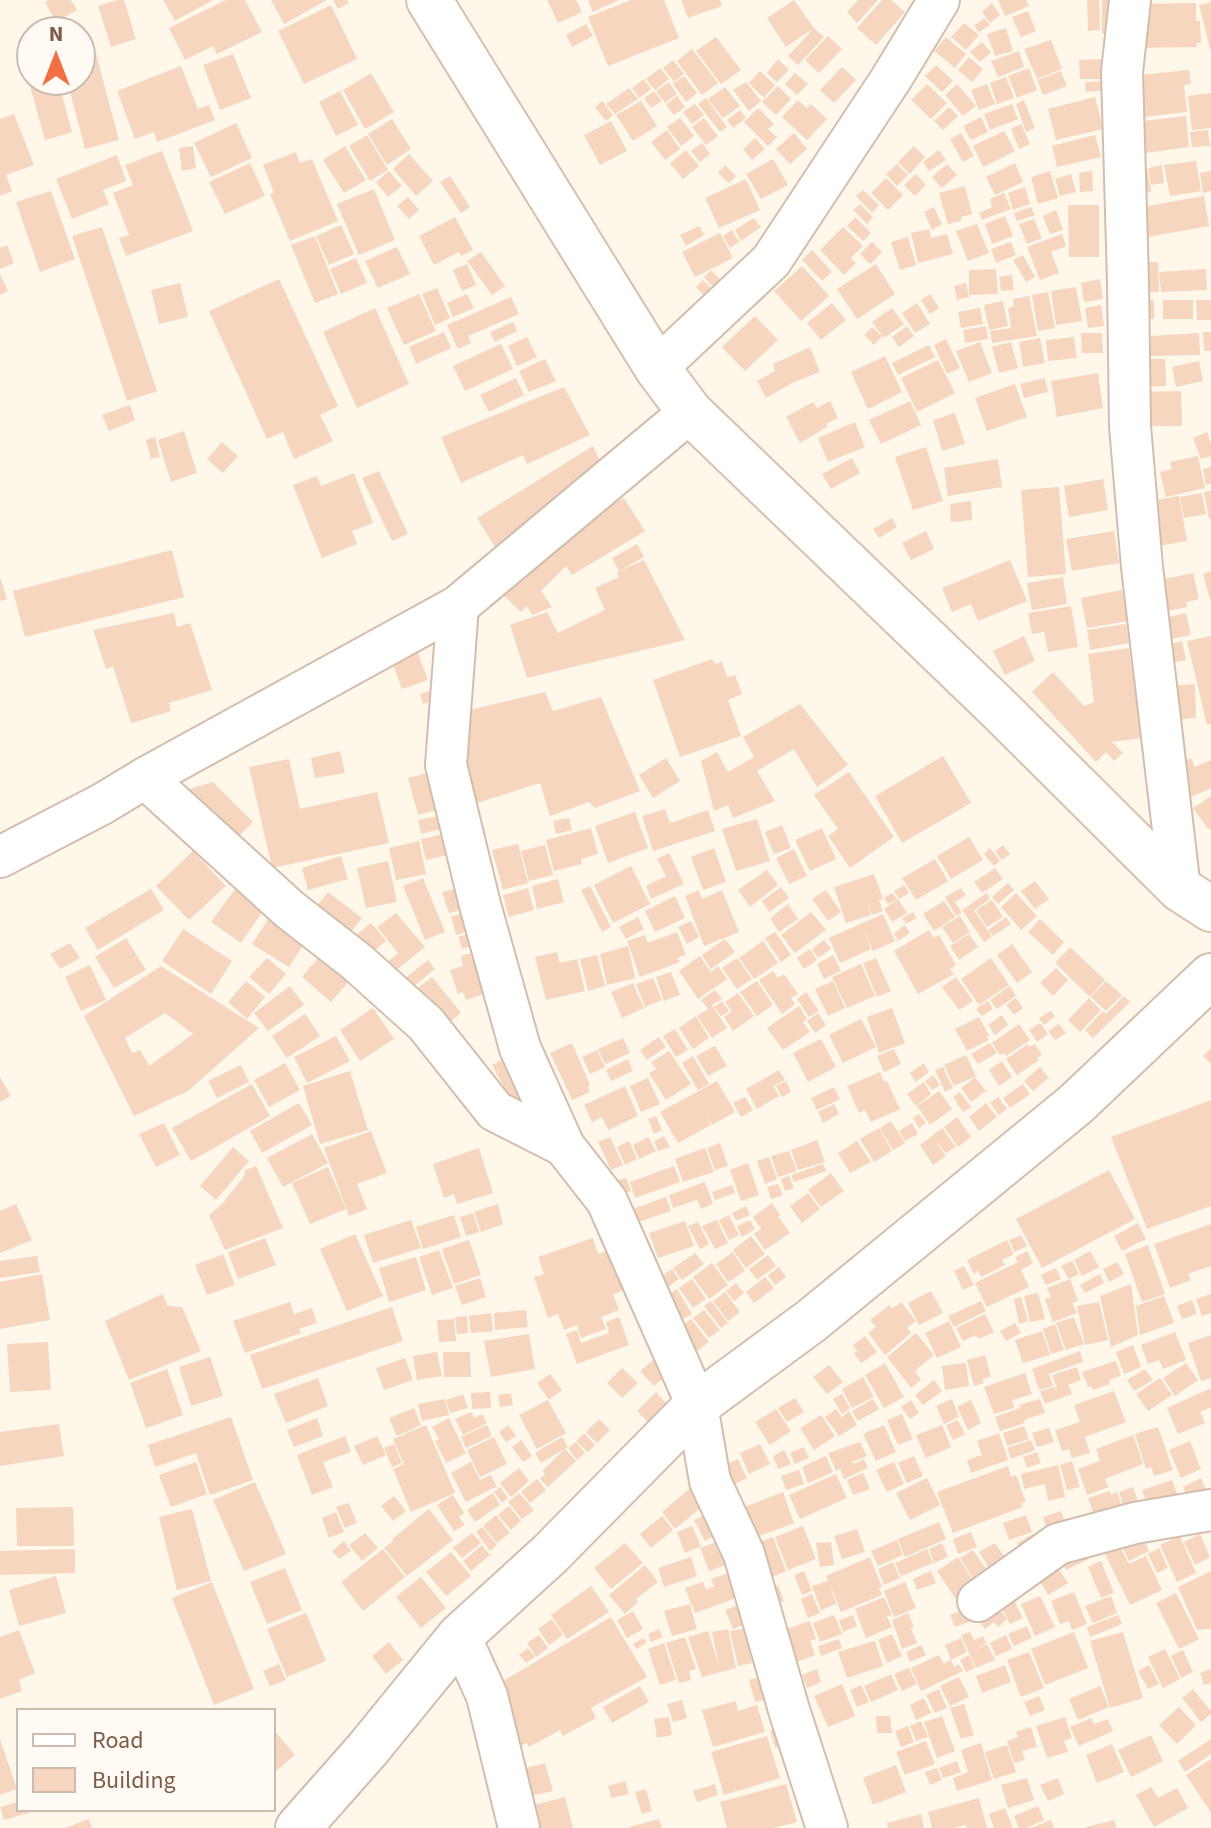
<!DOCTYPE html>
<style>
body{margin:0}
#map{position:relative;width:1211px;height:1828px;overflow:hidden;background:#fef7ea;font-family:"Source Sans 3",sans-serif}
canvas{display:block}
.legend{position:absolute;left:16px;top:1708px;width:260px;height:104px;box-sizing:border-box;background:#fffaf3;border:2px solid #cbbbaf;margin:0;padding:10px 14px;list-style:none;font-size:24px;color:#7d5c49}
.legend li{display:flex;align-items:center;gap:16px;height:40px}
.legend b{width:40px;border:2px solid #cbbbaf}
.north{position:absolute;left:16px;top:16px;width:80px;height:80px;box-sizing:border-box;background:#fffaf3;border:2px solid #cbbbaf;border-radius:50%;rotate:0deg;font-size:22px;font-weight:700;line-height:32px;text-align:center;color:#7d5c49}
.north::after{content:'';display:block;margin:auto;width:28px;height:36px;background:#f36e45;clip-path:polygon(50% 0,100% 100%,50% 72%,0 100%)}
</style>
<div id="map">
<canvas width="1211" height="1828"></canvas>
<ul class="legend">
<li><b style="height:10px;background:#fff"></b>Road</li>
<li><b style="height:22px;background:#f7d6bf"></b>Building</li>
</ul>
<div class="north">N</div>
</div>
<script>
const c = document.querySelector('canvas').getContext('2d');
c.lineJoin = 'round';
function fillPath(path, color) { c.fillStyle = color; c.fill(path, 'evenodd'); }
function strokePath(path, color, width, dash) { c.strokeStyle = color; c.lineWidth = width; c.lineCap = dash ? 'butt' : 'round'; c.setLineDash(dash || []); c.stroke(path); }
fillPath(new Path2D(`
 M 48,0 L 71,0 L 77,10 L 56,22 L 45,2 Z
 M 118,0 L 124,0 L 136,39 L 111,47 L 98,6 Z
 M 163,0 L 213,0 L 175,21 Z
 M 226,0 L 245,0 L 262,32 L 217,54 L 213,46 L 185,60 L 169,28 Z
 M 271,0 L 327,0 L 284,24 Z
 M 333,0 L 347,0 L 349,3 L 338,9 Z
 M 547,0 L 576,0 L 582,12 L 558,23 Z
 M 588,0 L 619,0 L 593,12 Z
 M 631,0 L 664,0 L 679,38 L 608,66 L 588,17 Z
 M 681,0 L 720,0 L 722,6 L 688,18 Z
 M 794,0 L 814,28 L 824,37 L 798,65 L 788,56 L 814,28 L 786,47 L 767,18 Z
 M 858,0 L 878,0 L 857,23 L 847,12 Z
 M 882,0 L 891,0 L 905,12 L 876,45 L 857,28 Z
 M 998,0 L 1026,0 L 1029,6 L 1005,16 Z
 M 1087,0 L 1099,0 L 1100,30 L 1088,31 Z
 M 1102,0 L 1114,0 L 1114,34 L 1102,34 Z
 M 1211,2 L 1211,49 L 1210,49 L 1199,5 Z
 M 992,3 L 1000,15 L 990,23 L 982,12 Z
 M 1196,3 L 1196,21 L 1200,21 L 1201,43 L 1197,43 L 1197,47 L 1135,48 L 1134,4 Z
 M 331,5 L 357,59 L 304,84 L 278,31 Z
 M 1028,11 L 1036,31 L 1021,37 L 1012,17 Z
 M 984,18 L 990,25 L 979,32 L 974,26 Z
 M 964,23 L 979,35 L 966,50 L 951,37 Z
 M 586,24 L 593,36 L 572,47 L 566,35 Z
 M 1006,28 L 1013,51 L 995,56 L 987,34 Z
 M 828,36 L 842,49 L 819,73 L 805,60 Z
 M 716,37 L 741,70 L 721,84 L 696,51 Z
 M 946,37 L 966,54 L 955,68 L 934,51 Z
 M 1051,40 L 1062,69 L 1037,79 L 1024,49 Z
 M 982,42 L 991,52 L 980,62 L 970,52 Z
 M 692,49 L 718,83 L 702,95 L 677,61 Z
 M 95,50 L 119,140 L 85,149 L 67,80 L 80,80 L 80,54 Z
 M 1019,51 L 1024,67 L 998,77 L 991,61 Z
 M 233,54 L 251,98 L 220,110 L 203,65 Z
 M 969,57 L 983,69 L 972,82 L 958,70 Z
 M 778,59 L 789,70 L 777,82 L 767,73 Z
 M 1103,59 L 1103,79 L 1080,79 L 1079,60 Z
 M 673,60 L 684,74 L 674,82 L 663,68 Z
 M 936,65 L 953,81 L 942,92 L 925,76 Z
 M 32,66 L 32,80 L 58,80 L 72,132 L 45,140 L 25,68 Z
 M 181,66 L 198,109 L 209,105 L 215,120 L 157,142 L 154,132 L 135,139 L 117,91 Z
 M 842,67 L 856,80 L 834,103 L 820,90 Z
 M 660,68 L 669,79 L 655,90 L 646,79 Z
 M 1029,68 L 1037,90 L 1017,98 L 1008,76 Z
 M 1189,70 L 1191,84 L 1184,85 L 1187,112 L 1135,118 L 1130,76 Z
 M 760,71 L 775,85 L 764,98 L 749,83 Z
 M 1061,71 L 1067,86 L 1043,95 L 1037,80 Z
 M 371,73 L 394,112 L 365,129 L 343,90 Z
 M 795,73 L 808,84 L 797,95 L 785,84 Z
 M 684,76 L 697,93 L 686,102 L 673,84 Z
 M 1006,77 L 1014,98 L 997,104 L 990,83 Z
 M 644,79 L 651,89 L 639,98 L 632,88 Z
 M 1108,81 L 1109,90 L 1086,92 L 1085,82 Z
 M 669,82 L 677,94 L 665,103 L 656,91 Z
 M 746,82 L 761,101 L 749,111 L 733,90 Z
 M 927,84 L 947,103 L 931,119 L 911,100 Z
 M 957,84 L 976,106 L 963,116 L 945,95 Z
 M 987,84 L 995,104 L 979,110 L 971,90 Z
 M 778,86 L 791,99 L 776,115 L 762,102 Z
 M 725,87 L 740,106 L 723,118 L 708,99 Z
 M 629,88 L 638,99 L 615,114 L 606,104 Z
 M 340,91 L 358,125 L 336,136 L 319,102 Z
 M 654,91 L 662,101 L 651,108 L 644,98 Z
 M 1211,93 L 1211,128 L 1192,130 L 1188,96 Z
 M 677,96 L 685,107 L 674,115 L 666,105 Z
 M 1095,97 L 1103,129 L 1056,140 L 1048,109 Z
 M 706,98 L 727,127 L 720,132 L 698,104 Z
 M 798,100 L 807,108 L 811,104 L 827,119 L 807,140 L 782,117 Z
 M 1024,100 L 1035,128 L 1026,132 L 1016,104 Z
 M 602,101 L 613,115 L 606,121 L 595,107 Z
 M 641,101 L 657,126 L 633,141 L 616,115 Z
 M 695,104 L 704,115 L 692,124 L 683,112 Z
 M 1012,104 L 1018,119 L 990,130 L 984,114 Z
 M 949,107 L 958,116 L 943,130 L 934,121 Z
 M 758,108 L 774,124 L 768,129 L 777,137 L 768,146 L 744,122 Z
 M 740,110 L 746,118 L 733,128 L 727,120 Z
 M 14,114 L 34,165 L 6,175 L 12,191 L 0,196 L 0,119 Z
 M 1186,116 L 1189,147 L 1138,154 L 1135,122 Z
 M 981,117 L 988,132 L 971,140 L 963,126 Z
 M 680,118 L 694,136 L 681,146 L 667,127 Z
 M 704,118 L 718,136 L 706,145 L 692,127 Z
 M 392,119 L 411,149 L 387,165 L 368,134 Z
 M 611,121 L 627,151 L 600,165 L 584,135 Z
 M 236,123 L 252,158 L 211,177 L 194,143 Z
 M 1021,124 L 1030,144 L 1019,149 L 1011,129 Z
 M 667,130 L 680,149 L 665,160 L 651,142 Z
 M 1208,130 L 1210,146 L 1192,147 L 1190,132 Z
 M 1004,131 L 1015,151 L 983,167 L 973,146 Z
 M 794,133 L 807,149 L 790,164 L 776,149 Z
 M 961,133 L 974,156 L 963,162 L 950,139 Z
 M 367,135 L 388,170 L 370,181 L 349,146 Z
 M 1095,135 L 1101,157 L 1057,167 L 1052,146 Z
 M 755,138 L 765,149 L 752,160 L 743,149 Z
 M 702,143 L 710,154 L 700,162 L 691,151 Z
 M 193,146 L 196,168 L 182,171 L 179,148 Z
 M 345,146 L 366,180 L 344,193 L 323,160 Z
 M 914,146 L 925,157 L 910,174 L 898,162 Z
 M 686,150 L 699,166 L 683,179 L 670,163 Z
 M 939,150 L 946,160 L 929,171 L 923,162 Z
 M 162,151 L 193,231 L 126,256 L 119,238 L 129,235 L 113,193 L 133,185 L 125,165 Z
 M 296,152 L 300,163 L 312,159 L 338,221 L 290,241 L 270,194 L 274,193 L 263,165 Z
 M 409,154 L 433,181 L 416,196 L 393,169 Z
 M 117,155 L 126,181 L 103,190 L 109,204 L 72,219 L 56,179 Z
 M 773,159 L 788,185 L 761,199 L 746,174 Z
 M 1196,161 L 1201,191 L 1170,196 L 1164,165 Z
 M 250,163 L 265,196 L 225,214 L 209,182 Z
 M 1015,163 L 1023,182 L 995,195 L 986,177 Z
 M 897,164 L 908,175 L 897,186 L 886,174 Z
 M 947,164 L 957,175 L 942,188 L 932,177 Z
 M 725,165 L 736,176 L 729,183 L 718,173 Z
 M 1162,165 L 1164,183 L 1151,185 L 1148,168 Z
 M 1147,168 L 1151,192 L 1133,195 L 1130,171 Z
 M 389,171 L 402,186 L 388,197 L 376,182 Z
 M 1050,171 L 1058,198 L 1038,204 L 1031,177 Z
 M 1092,171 L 1093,191 L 1080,192 L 1079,173 Z
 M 1211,171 L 1211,191 L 1203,193 L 1200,173 Z
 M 916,174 L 926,185 L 915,196 L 904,185 Z
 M 1071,174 L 1076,192 L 1060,196 L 1055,179 Z
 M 450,176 L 470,207 L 461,213 L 440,182 Z
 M 886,178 L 903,195 L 888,210 L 871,193 Z
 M 746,179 L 760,210 L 719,228 L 705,198 Z
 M 965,186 L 972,214 L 961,217 L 961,221 L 948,224 L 939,193 Z
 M 1025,187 L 1030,204 L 1013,210 L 1008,193 Z
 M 374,189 L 395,240 L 359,255 L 337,204 Z
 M 863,190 L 879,205 L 872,213 L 856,196 Z
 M 51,191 L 75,259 L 40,272 L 16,202 Z
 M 1004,193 L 1011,209 L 982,220 L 979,213 L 992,207 L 990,199 Z
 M 1204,196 L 1209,226 L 1142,238 L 1137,208 Z
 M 408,197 L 419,210 L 409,219 L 397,206 Z
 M 860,204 L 873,217 L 867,224 L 853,210 Z
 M 1068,205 L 1099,205 L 1099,257 L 1069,257 Z
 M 934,207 L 942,224 L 932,230 L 924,212 Z
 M 1031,207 L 1035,215 L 1017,221 L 1014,213 Z
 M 1056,210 L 1063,230 L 1050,234 L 1043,216 Z
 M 1005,216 L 1013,236 L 992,244 L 985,224 Z
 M 455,217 L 473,250 L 461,256 L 459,252 L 434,265 L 419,236 Z
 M 855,217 L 871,233 L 863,241 L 847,226 Z
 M 754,218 L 761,227 L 741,241 L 735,230 Z
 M 1034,219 L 1042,238 L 1027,244 L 1019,224 Z
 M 977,224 L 989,253 L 968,261 L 956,231 Z
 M 341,225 L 354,254 L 329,265 L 316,236 Z
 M 699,226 L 704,235 L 686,246 L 680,235 Z
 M 102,227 L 157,391 L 127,401 L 72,236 Z
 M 843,227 L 863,246 L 851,258 L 856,263 L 844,275 L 820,250 Z
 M 929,229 L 931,238 L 947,234 L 953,254 L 918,263 L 911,233 Z
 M 732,230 L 739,242 L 730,248 L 723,236 Z
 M 720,233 L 733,258 L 695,277 L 682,252 Z
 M 1062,234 L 1066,246 L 1051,252 L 1059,273 L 1040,280 L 1027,247 Z
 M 315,236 L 338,294 L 315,303 L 291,245 Z
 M 908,237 L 916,265 L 900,270 L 891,242 Z
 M 872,242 L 882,252 L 870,264 L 860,254 Z
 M 1011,242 L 1016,255 L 996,263 L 991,249 Z
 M 7,245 L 14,263 L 0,269 L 0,248 Z
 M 397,247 L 410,274 L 378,288 L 365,261 Z
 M 812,250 L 832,272 L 822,281 L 802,260 Z
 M 481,252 L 505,286 L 492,295 L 467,261 Z
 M 1023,255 L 1035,277 L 1026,282 L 1013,260 Z
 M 356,258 L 367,283 L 341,294 L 330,269 Z
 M 1143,262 L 1158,262 L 1159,292 L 1143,293 Z
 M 467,264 L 476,285 L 462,291 L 453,270 Z
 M 876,264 L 895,294 L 857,319 L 837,289 Z
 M 802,266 L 829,296 L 801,321 L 774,291 Z
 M 996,269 L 998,294 L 969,295 L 969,270 Z
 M 1206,269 L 1207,290 L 1161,292 L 1159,272 Z
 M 711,270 L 722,282 L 715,289 L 704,277 Z
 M 0,274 L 8,291 L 0,295 Z
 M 1012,275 L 1014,290 L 1001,291 L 999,277 Z
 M 279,279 L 338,406 L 320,415 L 333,441 L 294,459 L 283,432 L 267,439 L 209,311 Z
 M 1100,279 L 1103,299 L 1084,302 L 1081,283 Z
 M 703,280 L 715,292 L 707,299 L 696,287 Z
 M 180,283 L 188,317 L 159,324 L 151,290 Z
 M 966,283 L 969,297 L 957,300 L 954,286 Z
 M 1076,287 L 1082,321 L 1056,325 L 1051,291 Z
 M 437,288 L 450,318 L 435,325 L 422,294 Z
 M 1048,292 L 1055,328 L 1038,331 L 1032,295 Z
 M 419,294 L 436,331 L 404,345 L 387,308 Z
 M 467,294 L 474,308 L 453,317 L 447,303 Z
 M 930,294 L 939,308 L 930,314 L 921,300 Z
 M 1029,296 L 1037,336 L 992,343 L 990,331 L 1011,328 L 1008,308 L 1014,306 L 1013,299 Z
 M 511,297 L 519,314 L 468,336 L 471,343 L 458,349 L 447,325 Z
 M 1143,300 L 1154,300 L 1154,319 L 1143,319 Z
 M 1163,300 L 1193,300 L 1193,319 L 1163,319 Z
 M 1196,300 L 1211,300 L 1211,320 L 1197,320 Z
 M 1003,301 L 1008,326 L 989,330 L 984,305 Z
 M 832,303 L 846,320 L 821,340 L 807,323 Z
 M 917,303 L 930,324 L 915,333 L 902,313 Z
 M 1101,305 L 1104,326 L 1088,328 L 1085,308 Z
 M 375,308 L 409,384 L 357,408 L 323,332 Z
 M 892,308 L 904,324 L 884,338 L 872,322 Z
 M 980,308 L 983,324 L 961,328 L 958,312 Z
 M 755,316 L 778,340 L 745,371 L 722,347 Z
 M 513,322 L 517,331 L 495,342 L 490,332 Z
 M 907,326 L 914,336 L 899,347 L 892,337 Z
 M 986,326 L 988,339 L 965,343 L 963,330 Z
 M 872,327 L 882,336 L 874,345 L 864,335 Z
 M 444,332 L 451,348 L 416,364 L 409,347 Z
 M 1203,332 L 1211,332 L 1211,351 L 1204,351 Z
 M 1081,333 L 1102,333 L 1103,353 L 1082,353 Z
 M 1199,333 L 1200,355 L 1151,356 L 1151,336 Z
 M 527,337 L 537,357 L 517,366 L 508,346 Z
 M 1074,337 L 1077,358 L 1048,361 L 1046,340 Z
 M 1040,338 L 1045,363 L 1023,367 L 1019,342 Z
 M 946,339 L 960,368 L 947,374 L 934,345 Z
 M 980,342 L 992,373 L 969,382 L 956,351 Z
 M 1011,342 L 1018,368 L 999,373 L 992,347 Z
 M 501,344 L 513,369 L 465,391 L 453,366 Z
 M 929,345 L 935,357 L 898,375 L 892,363 Z
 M 810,347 L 820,372 L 794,382 L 766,398 L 757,381 L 775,371 L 773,364 Z
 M 885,356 L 902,392 L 868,409 L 851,372 Z
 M 545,359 L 556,381 L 529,392 L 519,371 Z
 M 1143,359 L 1165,359 L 1166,386 L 1143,387 Z
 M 938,360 L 955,393 L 917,412 L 901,378 Z
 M 1199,361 L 1203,381 L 1176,387 L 1172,367 Z
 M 1098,373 L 1103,408 L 1057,417 L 1051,381 Z
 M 516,378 L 524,395 L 489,412 L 480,395 Z
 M 1045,378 L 1048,392 L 1024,398 L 1020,384 Z
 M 1015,384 L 1027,417 L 987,431 L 975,398 Z
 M 564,387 L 590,435 L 527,464 L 523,455 L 461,483 L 441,437 Z
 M 1181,391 L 1182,426 L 1144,426 L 1143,392 Z
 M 830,401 L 838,418 L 826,424 L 827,427 L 800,443 L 786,417 L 813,402 L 817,408 Z
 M 910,401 L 921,425 L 881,444 L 869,420 Z
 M 130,405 L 135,420 L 109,431 L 102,415 Z
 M 955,413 L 965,444 L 942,451 L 933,420 Z
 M 855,422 L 865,447 L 828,462 L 818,438 Z
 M 184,431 L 197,473 L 171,482 L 158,440 Z
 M 1207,432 L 1211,444 L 1211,456 L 1201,459 L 1193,438 Z
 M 155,437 L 160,457 L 151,459 L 146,440 Z
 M 222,442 L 238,456 L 223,473 L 207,459 Z
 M 593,446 L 603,468 L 498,552 L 477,518 Z
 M 926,447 L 943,501 L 913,510 L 895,457 Z
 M 1198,456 L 1205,488 L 1166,497 L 1160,472 L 1172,469 L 1170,462 Z
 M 852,458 L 860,473 L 831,489 L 822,474 Z
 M 998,459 L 1002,487 L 948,496 L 944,468 Z
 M 1211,467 L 1211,484 L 1206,485 L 1203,469 Z
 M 379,471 L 408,534 L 392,541 L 362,478 Z
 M 354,473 L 373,523 L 352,531 L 357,544 L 322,558 L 293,485 L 317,476 L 321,486 Z
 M 1103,479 L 1108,510 L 1069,517 L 1064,486 Z
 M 1059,487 L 1066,574 L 1028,577 L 1021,490 Z
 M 1211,491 L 1211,519 L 1209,519 L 1204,492 Z
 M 1202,493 L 1206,514 L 1184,518 L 1180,497 Z
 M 1179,496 L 1187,541 L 1159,546 L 1151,501 Z
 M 624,498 L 645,531 L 572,575 L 566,566 L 541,591 L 552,607 L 532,615 L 527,606 L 521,612 L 504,596 L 553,545 L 589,524 L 605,507 Z
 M 971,501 L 972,520 L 951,522 L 950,504 Z
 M 892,518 L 897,527 L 879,538 L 873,529 Z
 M 926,531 L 934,549 L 911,560 L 902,543 Z
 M 1114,531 L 1119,563 L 1072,571 L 1066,539 Z
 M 637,544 L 644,557 L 619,571 L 612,558 Z
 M 172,550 L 184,597 L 25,637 L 13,591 Z
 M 644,560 L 685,640 L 527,678 L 510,625 L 547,612 L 558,633 L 605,610 L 595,588 L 619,577 L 617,572 Z
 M 1010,560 L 1027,601 L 978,621 L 971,604 L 952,612 L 942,588 Z
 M 1211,571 L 1211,599 L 1210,599 L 1203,574 Z
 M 1193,573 L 1199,599 L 1186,602 L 1187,607 L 1167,611 L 1159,580 Z
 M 0,577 L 7,599 L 0,601 Z
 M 1063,577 L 1067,604 L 1032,610 L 1027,583 Z
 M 1122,590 L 1128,621 L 1087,628 L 1081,598 Z
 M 1071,606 L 1078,647 L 1048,652 L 1044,632 L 1032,634 L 1028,613 Z
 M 174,613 L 177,627 L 190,623 L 212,690 L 169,703 L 171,711 L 131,723 L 113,666 L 106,669 L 93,630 Z
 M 1186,613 L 1191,635 L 1170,639 L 1164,618 Z
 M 1126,624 L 1129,643 L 1090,650 L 1087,630 Z
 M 1024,636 L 1035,661 L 1005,675 L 993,651 Z
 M 1211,636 L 1211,724 L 1207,725 L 1187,641 Z
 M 1182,641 L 1186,660 L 1167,664 L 1162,646 Z
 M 1129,648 L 1142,738 L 1112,742 L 1123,753 L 1114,761 L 1106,752 L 1096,762 L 1032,692 L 1053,672 L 1084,706 L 1094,702 L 1088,654 Z
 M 418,653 L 428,680 L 402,689 L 392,662 Z
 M 712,659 L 715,664 L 722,662 L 727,677 L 735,675 L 742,694 L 728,700 L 741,736 L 680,757 L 653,680 Z
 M 1195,684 L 1196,718 L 1170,720 L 1168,686 Z
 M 440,687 L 444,697 L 423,704 L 420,694 Z
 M 545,692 L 553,711 L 601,697 L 640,791 L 595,808 L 589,802 L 550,816 L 540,783 L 474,804 L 453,714 Z
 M 800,704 L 848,765 L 817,787 L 794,749 L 757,771 L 775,801 L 733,818 L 728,805 L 714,811 L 701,761 L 717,752 L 728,772 L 754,757 L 743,737 Z
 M 340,751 L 345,773 L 315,778 L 311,758 Z
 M 943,756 L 971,803 L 902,843 L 875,796 Z
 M 666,758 L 680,781 L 653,798 L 639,775 Z
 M 1191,758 L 1195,767 L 1211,760 L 1211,788 L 1189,798 L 1175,765 Z
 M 289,759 L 300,809 L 377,792 L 389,843 L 272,868 L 249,767 Z
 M 431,772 L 440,809 L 418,815 L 408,778 Z
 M 849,772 L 894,837 L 850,868 L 828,836 L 838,829 L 814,795 Z
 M 213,782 L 253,822 L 227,848 L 176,793 Z
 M 1211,796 L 1211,830 L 1208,829 L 1193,808 Z
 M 665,809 L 670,823 L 708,810 L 715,831 L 653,851 L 642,816 Z
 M 635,812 L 648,848 L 608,863 L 595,826 Z
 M 443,815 L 446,828 L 421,834 L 418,820 Z
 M 569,818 L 572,830 L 556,834 L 553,821 Z
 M 757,819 L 770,861 L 736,871 L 722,829 Z
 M 782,825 L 791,848 L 774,854 L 765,832 Z
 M 591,828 L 598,854 L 581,859 L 582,864 L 554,871 L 546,840 Z
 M 822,828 L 836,859 L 810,871 L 795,840 Z
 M 444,834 L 448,855 L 426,860 L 421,839 Z
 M 969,837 L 983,860 L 951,879 L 937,856 Z
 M 419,841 L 426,874 L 396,880 L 389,848 Z
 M 518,844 L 528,883 L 503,890 L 492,850 Z
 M 545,845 L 553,875 L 529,881 L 521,851 Z
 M 1003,845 L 1010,854 L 1002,860 L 995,851 Z
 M 714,848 L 726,882 L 703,890 L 691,857 Z
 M 990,848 L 1000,861 L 994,866 L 984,854 Z
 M 794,849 L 807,876 L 789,884 L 776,858 Z
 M 193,851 L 226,886 L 189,920 L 156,886 Z
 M 669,853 L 684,884 L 651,899 L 646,886 L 666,876 L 657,859 Z
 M 341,856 L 348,879 L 308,890 L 302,868 Z
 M 935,859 L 948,881 L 916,900 L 902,878 Z
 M 388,861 L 397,902 L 366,908 L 357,868 Z
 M 631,866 L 650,904 L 613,923 L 594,885 Z
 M 995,868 L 1003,879 L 982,893 L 974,882 Z
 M 767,870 L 778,885 L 750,907 L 738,890 Z
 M 874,874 L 883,899 L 879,900 L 883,911 L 872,915 L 867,900 L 871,915 L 846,923 L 834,887 Z
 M 423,878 L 445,932 L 425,940 L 403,886 Z
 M 558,879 L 564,902 L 537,909 L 532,886 Z
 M 1035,881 L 1049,899 L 1035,909 L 1021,891 Z
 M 1008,883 L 1014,890 L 998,904 L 992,897 Z
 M 904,885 L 909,893 L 899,899 L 894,891 Z
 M 590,886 L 611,927 L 602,932 L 581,890 Z
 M 781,887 L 789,898 L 769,912 L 762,901 Z
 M 458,888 L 464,909 L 449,913 L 442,892 Z
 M 528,888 L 534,910 L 509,917 L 503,895 Z
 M 961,888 L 966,895 L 955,902 L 962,913 L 956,916 L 945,897 Z
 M 151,889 L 164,910 L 98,950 L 85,928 Z
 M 235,889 L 264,909 L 241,943 L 211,922 Z
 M 699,890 L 702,899 L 722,890 L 739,932 L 704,946 L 685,896 Z
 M 826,890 L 841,912 L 828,921 L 812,899 Z
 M 328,892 L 362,918 L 344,941 L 310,914 Z
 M 892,893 L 897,899 L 888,904 L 884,898 Z
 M 987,893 L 990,899 L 974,910 L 992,937 L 984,942 L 962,910 Z
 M 1016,893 L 1037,916 L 1021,930 L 1001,907 Z
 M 675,896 L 685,918 L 655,932 L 645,911 Z
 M 898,899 L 907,913 L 892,922 L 884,909 Z
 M 992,900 L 1003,917 L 987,927 L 976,910 Z
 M 944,901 L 955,917 L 934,931 L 923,914 Z
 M 788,904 L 798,919 L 779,932 L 770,918 Z
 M 466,912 L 472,930 L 456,935 L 451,917 Z
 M 811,912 L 826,930 L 795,953 L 781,935 Z
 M 913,912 L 917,918 L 906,924 L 902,918 Z
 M 272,913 L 309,936 L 289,967 L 252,944 Z
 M 396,913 L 425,947 L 390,975 L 383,966 L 398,953 L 377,927 Z
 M 883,914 L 895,941 L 873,951 L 864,930 L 871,949 L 840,963 L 829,938 Z
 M 960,916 L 970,932 L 953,943 L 942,927 Z
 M 638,917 L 644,929 L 626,939 L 619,927 Z
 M 1006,917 L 1011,924 L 993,936 L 988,930 Z
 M 1040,919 L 1064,942 L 1053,955 L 1028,932 Z
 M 691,921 L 699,937 L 687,944 L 678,927 Z
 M 371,923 L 386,941 L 365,959 L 349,941 Z
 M 905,925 L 910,933 L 898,941 L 894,933 Z
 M 183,929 L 232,961 L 211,994 L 162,961 Z
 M 929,930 L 934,938 L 939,935 L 956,965 L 950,969 L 954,974 L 918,994 L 894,951 Z
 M 474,932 L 477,944 L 462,949 L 458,937 Z
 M 677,932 L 686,955 L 677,958 L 680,962 L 640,977 L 627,941 L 645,935 L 648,943 Z
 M 775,932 L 791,955 L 781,962 L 765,938 Z
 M 969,934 L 978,947 L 959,960 L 950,946 Z
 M 126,938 L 146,970 L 114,988 L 95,957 Z
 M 725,939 L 735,952 L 711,969 L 702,955 Z
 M 824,940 L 831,949 L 818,958 L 812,949 Z
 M 763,941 L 778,963 L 754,979 L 739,958 Z
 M 70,943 L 80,958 L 60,969 L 50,954 Z
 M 1012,944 L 1032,972 L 1017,983 L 997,955 Z
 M 328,946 L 357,972 L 331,1002 L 302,977 Z
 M 628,946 L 635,978 L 607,985 L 600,954 Z
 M 1070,947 L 1105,980 L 1090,997 L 1055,963 Z
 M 810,949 L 817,960 L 804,969 L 797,958 Z
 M 478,951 L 490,992 L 466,1000 L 463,992 L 458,994 L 450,970 L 463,966 L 461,956 Z
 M 557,952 L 560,963 L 577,959 L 585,991 L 546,1000 L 535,957 Z
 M 597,955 L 605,986 L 588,991 L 580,959 Z
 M 833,955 L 841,971 L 824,979 L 817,964 Z
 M 700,956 L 711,972 L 718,966 L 727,979 L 698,999 L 679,971 Z
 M 267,958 L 286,974 L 269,994 L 249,977 Z
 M 737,958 L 752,979 L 737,989 L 722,968 Z
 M 876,958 L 891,991 L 877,997 L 863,963 Z
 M 991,958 L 1009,985 L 979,1005 L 961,979 Z
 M 428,960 L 435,969 L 407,992 L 399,983 Z
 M 861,964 L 875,996 L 847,1008 L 832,977 Z
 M 90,965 L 106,1000 L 81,1011 L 65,977 Z
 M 161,966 L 259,1028 L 188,1091 L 134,1116 L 84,1016 ZM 165,1013 L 193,1034 L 149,1066 L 140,1050 L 132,1053 L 125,1038 Z
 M 1056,968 L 1068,980 L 1053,996 L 1040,983 Z
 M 773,971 L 778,978 L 784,974 L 798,994 L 791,998 L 795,1004 L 782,1014 L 759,980 Z
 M 671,972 L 680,995 L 664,1001 L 656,977 Z
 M 432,977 L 461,1013 L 440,1030 L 410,994 Z
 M 956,977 L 973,1001 L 959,1010 L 942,987 Z
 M 653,978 L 662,1000 L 645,1007 L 636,984 Z
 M 246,981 L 265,997 L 247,1019 L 228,1002 Z
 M 757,981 L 773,1005 L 757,1016 L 740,992 Z
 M 833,981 L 845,1008 L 828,1016 L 815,989 Z
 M 1106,981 L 1122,995 L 1106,1011 L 1091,997 Z
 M 633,983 L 644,1008 L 622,1018 L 611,992 Z
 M 290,986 L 304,1005 L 268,1031 L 254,1013 Z
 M 1010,986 L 1016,996 L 997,1009 L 990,1000 Z
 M 715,990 L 722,999 L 712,1005 L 727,1028 L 712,1038 L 697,1016 L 708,1009 L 701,1000 Z
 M 806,992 L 819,1011 L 809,1017 L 797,999 Z
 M 738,993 L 754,1016 L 733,1031 L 724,1017 L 732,1011 L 725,1002 Z
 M 1124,996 L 1130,1002 L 1093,1038 L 1085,1030 L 1103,1011 L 1106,1014 Z
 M 1016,998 L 1023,1008 L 1014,1015 L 1006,1005 Z
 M 1089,998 L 1101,1010 L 1080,1032 L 1068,1020 Z
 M 722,1001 L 729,1011 L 721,1016 L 714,1007 Z
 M 988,1001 L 993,1009 L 982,1016 L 976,1009 Z
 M 799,1006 L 807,1019 L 803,1022 L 810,1032 L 783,1050 L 767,1028 Z
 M 373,1008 L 394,1039 L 360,1061 L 340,1030 Z
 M 892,1008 L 905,1043 L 879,1053 L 867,1017 Z
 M 1051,1011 L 1055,1017 L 1044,1025 L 1039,1018 Z
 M 818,1013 L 826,1025 L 815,1033 L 807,1021 Z
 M 305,1014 L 320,1036 L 287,1058 L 272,1036 Z
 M 1002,1015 L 1008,1025 L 995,1035 L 988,1025 Z
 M 696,1016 L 709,1038 L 693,1049 L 679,1028 Z
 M 979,1017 L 989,1035 L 986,1037 L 989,1040 L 967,1051 L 955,1029 Z
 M 861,1019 L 876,1047 L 843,1063 L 829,1035 Z
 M 1040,1023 L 1048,1034 L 1037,1042 L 1029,1030 Z
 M 1019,1024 L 1030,1040 L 1006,1056 L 1004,1053 L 1000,1055 L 992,1043 Z
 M 1059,1024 L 1066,1033 L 1055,1040 L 1048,1031 Z
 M 675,1029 L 688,1050 L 676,1057 L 663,1036 Z
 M 336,1036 L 350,1061 L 307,1083 L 294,1057 Z
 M 659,1037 L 666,1047 L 647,1060 L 640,1050 Z
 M 623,1038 L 630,1053 L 605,1064 L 598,1049 Z
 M 821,1039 L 836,1067 L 808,1082 L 793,1053 Z
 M 572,1043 L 590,1085 L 588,1086 L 590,1092 L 572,1100 L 550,1053 Z
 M 990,1043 L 997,1053 L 978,1064 L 971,1054 Z
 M 1028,1044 L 1029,1047 L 1035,1044 L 1042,1055 L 1037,1058 L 1039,1060 L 1017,1075 L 1006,1059 Z
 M 715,1046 L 727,1066 L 708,1076 L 696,1056 Z
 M 1211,1048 L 1211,1064 L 1203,1056 Z
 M 894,1049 L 901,1064 L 884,1072 L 877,1056 Z
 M 597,1050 L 605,1067 L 590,1074 L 582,1057 Z
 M 669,1051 L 691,1084 L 666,1100 L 649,1073 L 656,1069 L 651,1062 Z
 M 511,1055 L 531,1091 L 512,1102 L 492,1065 Z
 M 966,1055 L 976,1076 L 954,1086 L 944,1065 Z
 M 693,1056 L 709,1084 L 698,1090 L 682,1063 Z
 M 628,1059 L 633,1071 L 611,1081 L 606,1070 Z
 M 1002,1061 L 1012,1077 L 999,1086 L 989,1070 Z
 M 285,1063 L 300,1090 L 269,1107 L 254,1080 Z
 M 924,1063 L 929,1072 L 916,1082 L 910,1073 Z
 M 241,1065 L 249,1082 L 217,1098 L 208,1081 Z
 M 943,1067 L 953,1088 L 945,1092 L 935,1070 Z
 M 1040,1067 L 1049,1078 L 1033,1091 L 1024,1081 Z
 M 779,1070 L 785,1080 L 773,1086 L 779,1096 L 757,1109 L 746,1089 Z
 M 350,1071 L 368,1130 L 320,1144 L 303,1086 Z
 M 880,1072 L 884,1082 L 887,1081 L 900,1109 L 871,1122 L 865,1110 L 859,1113 L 847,1086 Z
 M 933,1075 L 940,1085 L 932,1090 L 925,1081 Z
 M 0,1077 L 11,1096 L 0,1102 Z
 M 975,1077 L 986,1091 L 971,1102 L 961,1088 Z
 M 648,1078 L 660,1104 L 641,1112 L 630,1086 Z
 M 717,1081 L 735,1112 L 712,1125 L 705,1111 L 711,1125 L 678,1143 L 660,1112 Z
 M 786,1081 L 791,1092 L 782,1097 L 776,1086 Z
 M 924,1082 L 931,1094 L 916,1106 L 907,1094 Z
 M 252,1084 L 270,1116 L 191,1161 L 172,1128 Z
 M 1023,1084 L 1030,1094 L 1010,1108 L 1003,1098 Z
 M 625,1086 L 638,1116 L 608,1130 L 602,1117 L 592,1122 L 584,1105 Z
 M 834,1087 L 840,1099 L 817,1110 L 811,1098 Z
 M 939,1091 L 952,1109 L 930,1125 L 917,1106 Z
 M 960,1092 L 971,1107 L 963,1112 L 953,1097 Z
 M 745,1097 L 753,1110 L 741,1117 L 733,1103 Z
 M 998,1097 L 1007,1109 L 999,1115 L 990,1103 Z
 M 1211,1100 L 1211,1206 L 1147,1229 L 1111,1137 Z
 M 299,1103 L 312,1125 L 262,1153 L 250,1131 Z
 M 986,1103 L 997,1117 L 979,1131 L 969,1117 Z
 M 834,1104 L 839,1114 L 823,1123 L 818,1112 Z
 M 919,1114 L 926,1123 L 919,1128 L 913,1118 Z
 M 656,1116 L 662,1130 L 654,1134 L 648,1119 Z
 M 957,1117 L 971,1137 L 958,1147 L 944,1127 Z
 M 891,1121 L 905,1143 L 893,1150 L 880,1128 Z
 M 164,1123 L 180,1155 L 156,1167 L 139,1134 Z
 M 912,1123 L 918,1134 L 905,1141 L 899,1131 Z
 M 879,1128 L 892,1151 L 874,1162 L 860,1139 Z
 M 942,1128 L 956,1147 L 946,1153 L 936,1141 L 946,1156 L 933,1165 L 920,1145 Z
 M 371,1131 L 387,1173 L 357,1184 L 367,1209 L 349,1216 L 324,1148 Z
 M 312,1134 L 328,1163 L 283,1187 L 267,1158 Z
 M 664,1136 L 670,1147 L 658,1151 L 654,1141 Z
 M 610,1137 L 623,1165 L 611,1170 L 598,1142 Z
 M 648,1137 L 656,1151 L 639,1159 L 633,1145 Z
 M 817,1140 L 825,1162 L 798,1170 L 791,1150 Z
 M 629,1141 L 637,1159 L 625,1165 L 617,1147 Z
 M 857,1141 L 871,1162 L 850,1173 L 838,1153 Z
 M 720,1143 L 728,1166 L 715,1170 L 707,1148 Z
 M 233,1147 L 249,1161 L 216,1200 L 200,1186 Z
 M 479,1148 L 493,1193 L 457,1204 L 454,1194 L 444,1198 L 433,1164 Z
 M 705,1148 L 714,1172 L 683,1182 L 675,1159 Z
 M 789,1151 L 797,1171 L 778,1177 L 771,1156 Z
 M 769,1157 L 777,1179 L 765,1184 L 757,1161 Z
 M 748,1163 L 759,1195 L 741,1201 L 730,1170 Z
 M 823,1164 L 826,1171 L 794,1182 L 791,1175 Z
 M 256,1166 L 283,1228 L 225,1250 L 209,1215 L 222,1204 L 244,1176 L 245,1170 Z
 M 674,1166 L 680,1182 L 635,1198 L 630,1182 Z
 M 328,1167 L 346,1209 L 310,1224 L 292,1183 Z
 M 1109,1170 L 1135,1219 L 1042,1268 L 1016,1219 Z
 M 831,1173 L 844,1191 L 821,1207 L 808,1190 Z
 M 789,1176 L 794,1188 L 785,1191 L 781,1179 Z
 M 626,1178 L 631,1191 L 623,1194 L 618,1180 Z
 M 705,1182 L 713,1204 L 701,1209 L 697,1200 L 673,1208 L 669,1195 Z
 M 778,1184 L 783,1195 L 771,1199 L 767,1187 Z
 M 732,1185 L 735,1193 L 715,1200 L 712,1192 Z
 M 808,1193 L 820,1209 L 802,1223 L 790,1206 Z
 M 666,1197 L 671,1211 L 638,1222 L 633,1209 Z
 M 772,1203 L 780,1215 L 778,1216 L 790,1233 L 765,1250 L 754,1234 L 761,1229 L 753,1217 Z
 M 16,1204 L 32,1240 L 0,1253 L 0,1211 Z
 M 498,1204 L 503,1224 L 481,1232 L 474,1212 Z
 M 746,1206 L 750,1215 L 736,1221 L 732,1213 Z
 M 473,1213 L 479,1232 L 466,1236 L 460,1217 Z
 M 454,1215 L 461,1237 L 423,1249 L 416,1227 Z
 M 729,1215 L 739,1235 L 729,1240 L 719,1220 Z
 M 411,1220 L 421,1248 L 373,1263 L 364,1235 Z
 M 717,1220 L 728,1243 L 715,1249 L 702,1226 Z
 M 750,1220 L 755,1229 L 742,1237 L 737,1226 Z
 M 685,1221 L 694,1246 L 658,1258 L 649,1233 Z
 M 698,1222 L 709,1244 L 700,1249 L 688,1226 Z
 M 1138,1223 L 1146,1239 L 1122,1251 L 1114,1236 Z
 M 1211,1224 L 1211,1266 L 1188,1274 L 1191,1280 L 1170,1288 L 1154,1244 Z
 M 355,1234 L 383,1296 L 347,1311 L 320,1249 Z
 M 1021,1235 L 1027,1246 L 1015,1252 L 1009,1240 Z
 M 751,1236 L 765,1254 L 746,1268 L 733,1250 Z
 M 265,1238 L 276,1265 L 238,1279 L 228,1252 Z
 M 593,1238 L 598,1254 L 611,1250 L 625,1290 L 613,1294 L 619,1310 L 601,1317 L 606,1329 L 581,1338 L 577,1325 L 564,1330 L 558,1314 L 548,1318 L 534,1277 L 544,1274 L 538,1257 Z
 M 469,1240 L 481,1275 L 454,1284 L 442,1249 Z
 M 1007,1240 L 1014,1254 L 1002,1260 L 1005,1265 L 981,1277 L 978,1271 L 974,1274 L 967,1260 Z
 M 1148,1245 L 1165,1294 L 1142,1302 L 1125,1254 Z
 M 439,1250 L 453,1288 L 432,1295 L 419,1257 Z
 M 1027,1251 L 1033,1263 L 1021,1270 L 1029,1287 L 987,1307 L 975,1283 L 1018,1262 L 1015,1257 Z
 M 1090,1251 L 1099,1267 L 1082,1276 L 1074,1260 Z
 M 733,1252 L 745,1271 L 728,1282 L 716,1264 Z
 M 695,1253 L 704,1264 L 682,1280 L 673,1268 Z
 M 223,1254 L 235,1285 L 207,1295 L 195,1265 Z
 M 768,1255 L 776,1266 L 757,1280 L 749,1269 Z
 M 37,1256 L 40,1272 L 0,1278 L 0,1261 Z
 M 416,1257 L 426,1290 L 389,1302 L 379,1268 Z
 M 1072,1261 L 1079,1274 L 1069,1279 L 1061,1266 Z
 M 1117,1262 L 1124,1274 L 1109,1282 L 1103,1269 Z
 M 712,1263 L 728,1285 L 709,1299 L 693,1277 Z
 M 964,1266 L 974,1285 L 963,1290 L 954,1271 Z
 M 779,1267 L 786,1277 L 775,1285 L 768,1275 Z
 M 1056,1268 L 1061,1279 L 1046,1285 L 1041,1275 Z
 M 672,1269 L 679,1279 L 667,1288 L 660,1277 Z
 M 42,1274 L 50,1320 L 0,1329 L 0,1282 Z
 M 1100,1274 L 1104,1283 L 1085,1293 L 1080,1285 Z
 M 765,1277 L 774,1288 L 754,1303 L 746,1292 Z
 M 480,1278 L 486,1297 L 462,1305 L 455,1286 Z
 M 692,1279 L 706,1299 L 693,1308 L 679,1288 Z
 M 1070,1279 L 1078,1301 L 1072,1303 L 1077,1313 L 1053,1322 L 1045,1299 L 1051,1297 L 1047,1288 Z
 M 736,1283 L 744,1293 L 734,1301 L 726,1291 Z
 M 1131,1284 L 1138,1335 L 1111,1347 L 1100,1296 Z
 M 677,1289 L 692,1314 L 675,1324 L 660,1299 Z
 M 931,1291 L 943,1313 L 919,1325 L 908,1303 Z
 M 725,1292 L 740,1312 L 728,1321 L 713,1301 Z
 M 1038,1293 L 1045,1319 L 1030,1322 L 1024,1296 Z
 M 162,1294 L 168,1306 L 182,1307 L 201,1351 L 129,1380 L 105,1321 Z
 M 1211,1294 L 1211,1313 L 1202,1316 L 1196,1299 Z
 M 1164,1296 L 1174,1323 L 1140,1335 L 1136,1306 Z
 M 1021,1297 L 1028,1321 L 1019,1324 L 1014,1299 Z
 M 1192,1300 L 1197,1314 L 1182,1319 L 1177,1306 Z
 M 711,1301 L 728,1323 L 721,1328 L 704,1306 Z
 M 981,1301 L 986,1311 L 954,1327 L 948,1316 Z
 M 290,1302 L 294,1314 L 312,1308 L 317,1323 L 299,1329 L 301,1333 L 245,1353 L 233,1321 Z
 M 901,1302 L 916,1321 L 907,1328 L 911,1333 L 885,1355 L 868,1333 L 876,1327 L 870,1320 L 889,1305 L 892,1309 Z
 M 1099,1302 L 1108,1340 L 1085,1345 L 1077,1306 Z
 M 392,1307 L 403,1341 L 262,1389 L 250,1355 Z
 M 526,1310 L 528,1327 L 495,1330 L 494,1313 Z
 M 704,1310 L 720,1330 L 709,1338 L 693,1318 Z
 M 491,1313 L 493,1331 L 471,1333 L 469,1316 Z
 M 985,1314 L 994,1332 L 979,1339 L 976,1335 L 963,1341 L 956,1328 Z
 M 467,1316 L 468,1333 L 457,1334 L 455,1317 Z
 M 619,1317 L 629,1345 L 577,1364 L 566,1334 L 577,1330 L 581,1343 L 609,1333 L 606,1322 Z
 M 1074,1317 L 1084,1344 L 1066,1350 L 1056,1323 Z
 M 454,1319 L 456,1341 L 439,1342 L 437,1320 Z
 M 691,1319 L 709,1342 L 696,1352 L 677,1330 Z
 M 949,1321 L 961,1347 L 937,1358 L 925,1333 Z
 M 1015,1323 L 1021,1333 L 1006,1341 L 1000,1331 Z
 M 1055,1324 L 1064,1350 L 1051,1354 L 1043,1329 Z
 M 1042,1331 L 1050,1355 L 1023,1363 L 1015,1340 Z
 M 1175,1332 L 1186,1360 L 1163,1369 L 1159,1360 L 1148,1364 L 1141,1345 Z
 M 916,1333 L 934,1355 L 915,1371 L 921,1380 L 911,1388 L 887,1357 Z
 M 529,1334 L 535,1369 L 491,1377 L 484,1341 Z
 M 1211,1335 L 1211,1378 L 1201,1381 L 1188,1343 Z
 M 865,1336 L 877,1352 L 861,1363 L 854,1354 L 857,1351 L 853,1345 Z
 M 48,1342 L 51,1390 L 10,1392 L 7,1344 Z
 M 1133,1345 L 1141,1367 L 1124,1374 L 1116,1352 Z
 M 1080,1351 L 1083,1362 L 1049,1374 L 1053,1386 L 1039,1390 L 1032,1369 Z
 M 437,1352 L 442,1376 L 417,1380 L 413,1356 Z
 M 443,1352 L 470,1352 L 471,1377 L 444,1377 Z
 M 662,1353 L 675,1368 L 654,1386 L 640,1371 Z
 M 985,1355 L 991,1377 L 982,1379 L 984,1383 L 974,1386 L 967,1360 Z
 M 210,1357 L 223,1396 L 191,1406 L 179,1367 Z
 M 405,1358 L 413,1380 L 384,1390 L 376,1368 Z
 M 1116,1361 L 1121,1376 L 1109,1380 L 1110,1384 L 1093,1390 L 1091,1386 L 1088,1387 L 1082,1372 Z
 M 885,1363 L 904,1397 L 884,1408 L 865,1375 Z
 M 966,1363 L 969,1386 L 945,1390 L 942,1366 Z
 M 1186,1363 L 1198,1380 L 1175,1396 L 1163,1378 Z
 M 829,1365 L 843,1382 L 827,1394 L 813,1377 Z
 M 1077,1367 L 1081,1380 L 1068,1385 L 1072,1394 L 1045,1404 L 1040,1391 L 1055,1387 L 1056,1390 L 1057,1389 L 1052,1375 Z
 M 622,1368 L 638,1383 L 622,1398 L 607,1383 Z
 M 167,1369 L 183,1415 L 146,1428 L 130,1383 Z
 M 1145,1369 L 1153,1380 L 1134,1391 L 1127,1380 Z
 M 1025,1373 L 1032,1394 L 1012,1400 L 1014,1408 L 994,1414 L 984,1387 Z
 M 550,1374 L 562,1390 L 549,1400 L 537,1383 Z
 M 863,1377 L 874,1397 L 852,1408 L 842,1389 Z
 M 318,1378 L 328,1406 L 286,1423 L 274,1394 Z
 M 1160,1378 L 1172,1395 L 1148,1411 L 1136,1394 Z
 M 934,1380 L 942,1391 L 923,1405 L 915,1395 Z
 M 1211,1388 L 1211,1407 L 1200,1412 L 1205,1423 L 1178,1434 L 1167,1408 Z
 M 1114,1391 L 1126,1422 L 1085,1437 L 1090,1453 L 1072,1458 L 1069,1449 L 1062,1451 L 1055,1430 L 1080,1422 L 1074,1405 Z
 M 490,1392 L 491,1408 L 472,1409 L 471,1393 Z
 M 656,1392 L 667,1404 L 648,1422 L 637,1411 Z
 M 511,1393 L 513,1405 L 500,1407 L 498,1395 Z
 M 463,1394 L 468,1408 L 450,1413 L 446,1400 Z
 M 842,1394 L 850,1408 L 842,1414 L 833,1399 Z
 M 795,1398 L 804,1412 L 787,1422 L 778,1408 Z
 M 445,1399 L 449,1415 L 422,1421 L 418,1404 Z
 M 873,1399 L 879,1409 L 858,1421 L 852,1411 Z
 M 952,1399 L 959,1417 L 944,1424 L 936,1406 Z
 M 1040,1399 L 1045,1413 L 1024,1420 L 1025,1423 L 1000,1431 L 995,1417 L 1020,1408 L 1019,1405 Z
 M 548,1400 L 566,1433 L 537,1449 L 519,1415 Z
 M 911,1400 L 919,1413 L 910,1419 L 901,1407 Z
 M 971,1400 L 981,1423 L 968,1430 L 957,1407 Z
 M 414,1408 L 421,1425 L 397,1436 L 389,1418 Z
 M 776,1409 L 791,1431 L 770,1445 L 755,1422 Z
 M 836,1409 L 842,1417 L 849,1411 L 857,1425 L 839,1436 L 825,1417 Z
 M 471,1412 L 474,1418 L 482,1414 L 487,1423 L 463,1435 L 455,1419 Z
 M 902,1414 L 913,1439 L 898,1445 L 887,1420 Z
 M 821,1415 L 835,1436 L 814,1450 L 800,1428 Z
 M 231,1417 L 253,1480 L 210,1495 L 196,1453 L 155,1467 L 148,1445 Z
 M 317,1418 L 323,1436 L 294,1447 L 287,1430 Z
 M 449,1418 L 466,1453 L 446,1463 L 435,1441 L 439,1439 L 432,1427 Z
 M 599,1419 L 610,1430 L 597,1443 L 586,1432 Z
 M 958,1420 L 965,1434 L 953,1440 L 946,1425 Z
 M 59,1424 L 64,1456 L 0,1466 L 0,1432 Z
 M 426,1425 L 455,1493 L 411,1512 L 393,1469 L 404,1464 L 393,1439 Z
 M 487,1425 L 492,1436 L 466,1448 L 461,1437 Z
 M 508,1425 L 516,1436 L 506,1442 L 499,1432 Z
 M 884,1425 L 896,1452 L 876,1461 L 863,1434 Z
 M 942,1425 L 951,1447 L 926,1458 L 916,1435 Z
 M 1024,1426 L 1029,1439 L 1007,1446 L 1003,1433 Z
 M 1158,1427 L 1173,1470 L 1154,1476 L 1151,1467 L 1146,1469 L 1135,1434 Z
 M 1049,1428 L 1054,1442 L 1037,1447 L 1032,1433 Z
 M 584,1433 L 595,1445 L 588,1452 L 576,1441 Z
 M 999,1433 L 1008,1460 L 971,1473 L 967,1460 L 982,1455 L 977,1441 Z
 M 1133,1435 L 1143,1464 L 1105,1479 L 1109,1487 L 1087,1495 L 1078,1469 L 1100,1461 L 1096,1449 Z
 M 345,1436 L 351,1452 L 323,1462 L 333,1487 L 312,1495 L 297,1455 Z
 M 377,1436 L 386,1455 L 363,1465 L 354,1446 Z
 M 494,1437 L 507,1464 L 480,1477 L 467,1450 Z
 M 562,1437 L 568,1447 L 541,1463 L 535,1453 Z
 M 521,1440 L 532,1456 L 523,1462 L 512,1447 Z
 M 1031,1440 L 1035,1450 L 1011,1459 L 1007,1448 Z
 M 1190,1441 L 1201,1469 L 1181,1478 L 1169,1450 Z
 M 576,1442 L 585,1453 L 577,1460 L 568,1448 Z
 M 860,1442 L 867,1456 L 852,1462 L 853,1464 L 864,1459 L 868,1468 L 844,1479 L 840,1469 L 836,1471 L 828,1453 Z
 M 394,1444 L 402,1463 L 392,1467 L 384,1448 Z
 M 760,1444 L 770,1464 L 749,1474 L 740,1453 Z
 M 804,1447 L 809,1458 L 795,1464 L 790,1453 Z
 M 565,1449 L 576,1461 L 548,1487 L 540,1479 L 545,1474 L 542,1471 Z
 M 784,1450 L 791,1464 L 778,1469 L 773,1456 Z
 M 1037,1452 L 1041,1463 L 1027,1468 L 1023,1457 Z
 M 826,1456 L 833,1472 L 808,1483 L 802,1467 Z
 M 914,1456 L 923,1476 L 907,1483 L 898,1463 Z
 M 738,1459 L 747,1478 L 729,1487 L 720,1467 Z
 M 1072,1461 L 1080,1487 L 1067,1490 L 1060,1465 Z
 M 196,1462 L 207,1494 L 171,1507 L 159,1475 Z
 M 471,1462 L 480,1480 L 491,1475 L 497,1487 L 491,1489 L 490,1487 L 491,1489 L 466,1502 L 451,1473 Z
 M 894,1462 L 904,1484 L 887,1492 L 876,1470 Z
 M 1058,1465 L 1065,1497 L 1048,1501 L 1045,1484 L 1024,1489 L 1021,1474 Z
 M 1008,1466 L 1011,1477 L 1016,1475 L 1026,1502 L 1021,1503 L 1023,1507 L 953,1533 L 937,1492 Z
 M 519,1468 L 529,1481 L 511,1497 L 500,1483 Z
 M 799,1470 L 804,1484 L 786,1490 L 781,1476 Z
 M 863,1473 L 870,1489 L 853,1495 L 847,1480 Z
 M 836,1474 L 847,1498 L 800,1519 L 789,1495 Z
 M 927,1478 L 940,1505 L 910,1520 L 896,1493 Z
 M 1201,1478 L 1211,1501 L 1192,1510 L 1183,1487 Z
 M 537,1479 L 546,1490 L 530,1503 L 521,1492 Z
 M 1172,1480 L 1178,1496 L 1149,1509 L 1142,1490 Z
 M 255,1482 L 286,1554 L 244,1571 L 213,1500 Z
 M 695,1484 L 709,1501 L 675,1529 L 662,1512 Z
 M 500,1487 L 508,1498 L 502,1503 L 494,1492 Z
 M 1133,1487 L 1142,1512 L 1127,1517 L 1119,1492 Z
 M 1110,1491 L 1111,1495 L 1117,1492 L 1125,1515 L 1098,1528 L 1088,1498 Z
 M 783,1492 L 794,1523 L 749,1540 L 737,1510 Z
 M 493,1493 L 500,1505 L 475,1522 L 467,1510 Z
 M 519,1493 L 534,1510 L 522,1519 L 508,1502 Z
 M 453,1495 L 464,1513 L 459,1517 L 465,1525 L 454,1531 L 437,1505 Z
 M 394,1496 L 406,1511 L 393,1521 L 381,1506 Z
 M 349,1503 L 357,1523 L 345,1528 L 336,1507 Z
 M 509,1506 L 521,1521 L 511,1530 L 498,1515 Z
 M 73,1507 L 74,1546 L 17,1546 L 16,1508 Z
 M 192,1509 L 211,1581 L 177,1590 L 159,1517 Z
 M 429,1509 L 453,1540 L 407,1576 L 384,1548 L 393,1541 L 392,1539 Z
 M 1061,1511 L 1068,1531 L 1050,1538 L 1043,1517 Z
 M 336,1512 L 344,1532 L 329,1538 L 322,1518 Z
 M 712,1512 L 722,1532 L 705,1541 L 694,1520 Z
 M 496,1515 L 510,1533 L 497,1543 L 483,1526 Z
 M 1026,1515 L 1032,1532 L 1009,1540 L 1003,1523 Z
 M 662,1516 L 673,1530 L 651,1548 L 640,1534 Z
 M 939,1522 L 946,1539 L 905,1557 L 898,1539 Z
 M 692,1526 L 701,1546 L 685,1553 L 677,1532 Z
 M 803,1526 L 816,1559 L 788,1570 L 775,1537 Z
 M 482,1527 L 497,1545 L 490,1551 L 476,1532 Z
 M 857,1529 L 865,1552 L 842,1559 L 834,1536 Z
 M 971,1532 L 977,1547 L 958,1554 L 953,1539 Z
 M 365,1533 L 378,1548 L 362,1561 L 349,1545 Z
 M 472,1533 L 481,1543 L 462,1558 L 453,1548 Z
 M 1033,1534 L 1040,1548 L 1024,1557 L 1017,1543 Z
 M 1141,1534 L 1149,1551 L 1129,1561 L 1121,1544 Z
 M 1200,1534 L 1210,1557 L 1195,1565 L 1184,1542 Z
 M 1180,1536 L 1196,1573 L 1177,1582 L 1160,1545 Z
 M 773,1537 L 786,1571 L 765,1580 L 752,1545 Z
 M 725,1539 L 734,1562 L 709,1571 L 700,1548 Z
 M 897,1540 L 903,1555 L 878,1566 L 871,1551 Z
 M 344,1541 L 351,1551 L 339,1559 L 332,1551 Z
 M 1117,1541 L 1129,1564 L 1146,1556 L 1162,1590 L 1130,1605 L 1102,1548 Z
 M 831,1542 L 834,1565 L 820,1567 L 816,1543 Z
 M 1081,1542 L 1089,1559 L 1066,1570 L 1058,1552 Z
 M 625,1543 L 643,1563 L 611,1589 L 594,1568 Z
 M 942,1543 L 948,1557 L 934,1563 L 929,1549 Z
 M 995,1543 L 1006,1559 L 990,1569 L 979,1552 Z
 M 482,1545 L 490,1555 L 471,1571 L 463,1561 Z
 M 1159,1548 L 1168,1568 L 1157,1573 L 1148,1554 Z
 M 75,1549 L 75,1573 L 0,1575 L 0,1551 Z
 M 383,1549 L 405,1577 L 363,1611 L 341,1582 Z
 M 927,1549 L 933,1563 L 901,1576 L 895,1563 Z
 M 973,1550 L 990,1575 L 976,1583 L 960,1558 Z
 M 451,1552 L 471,1576 L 446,1596 L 426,1572 Z
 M 691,1557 L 697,1576 L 664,1587 L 658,1568 Z
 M 870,1557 L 882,1587 L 879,1588 L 882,1595 L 841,1612 L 829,1583 L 836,1604 L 821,1610 L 812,1586 L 828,1581 L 826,1576 Z
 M 958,1557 L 976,1585 L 955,1598 L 937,1571 Z
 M 1101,1561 L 1114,1593 L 1101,1598 L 1088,1567 Z
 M 893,1562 L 900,1578 L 884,1585 L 878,1569 Z
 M 645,1565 L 658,1582 L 636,1599 L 638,1602 L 625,1614 L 609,1595 Z
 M 1056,1565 L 1068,1583 L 1048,1595 L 1037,1576 Z
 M 285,1568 L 302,1610 L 267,1624 L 250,1582 Z
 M 737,1570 L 750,1593 L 695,1613 L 685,1588 L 703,1582 L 706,1590 L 714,1586 L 711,1579 Z
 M 804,1571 L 812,1591 L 802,1595 L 794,1575 Z
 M 931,1571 L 936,1583 L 917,1590 L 913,1579 Z
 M 1211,1571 L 1211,1629 L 1197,1630 L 1178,1587 Z
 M 56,1576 L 66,1613 L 19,1626 L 9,1590 Z
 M 421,1577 L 446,1608 L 421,1628 L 396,1597 Z
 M 212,1582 L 254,1689 L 214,1705 L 172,1598 Z
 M 905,1582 L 916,1608 L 894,1617 L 884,1591 Z
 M 778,1585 L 784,1601 L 774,1605 L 767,1588 Z
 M 591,1586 L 609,1612 L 567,1639 L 551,1615 Z
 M 1074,1592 L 1087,1624 L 1072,1630 L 1069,1621 L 1060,1624 L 1051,1601 Z
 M 1176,1593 L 1199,1639 L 1179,1649 L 1156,1603 Z
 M 812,1594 L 820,1613 L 808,1618 L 801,1599 Z
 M 1011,1595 L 1023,1618 L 1010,1624 L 998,1601 Z
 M 1040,1596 L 1055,1627 L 1035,1636 L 1021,1604 Z
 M 1111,1596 L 1117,1613 L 1093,1623 L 1085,1606 Z
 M 751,1597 L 756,1610 L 740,1617 L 743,1625 L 733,1629 L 725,1610 L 737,1605 L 736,1603 Z
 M 884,1597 L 892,1615 L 887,1616 L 892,1627 L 866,1638 L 855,1609 Z
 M 995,1603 L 1007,1619 L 998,1627 L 994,1622 L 985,1629 L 977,1617 Z
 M 690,1604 L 697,1629 L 672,1636 L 664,1611 Z
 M 963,1610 L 969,1622 L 955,1627 L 950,1615 Z
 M 633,1611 L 643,1629 L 627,1638 L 617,1620 Z
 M 306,1613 L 326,1661 L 287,1677 L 267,1629 Z
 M 908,1613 L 914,1627 L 911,1628 L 917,1643 L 902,1649 L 892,1620 Z
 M 834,1615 L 842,1634 L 820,1642 L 813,1623 Z
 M 853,1615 L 857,1626 L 843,1632 L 839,1620 Z
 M 1118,1615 L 1122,1624 L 1090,1637 L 1087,1627 Z
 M 611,1617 L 647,1677 L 591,1708 L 596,1718 L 563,1736 L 560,1730 L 529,1747 L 527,1743 L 513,1750 L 493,1687 Z
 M 552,1619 L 563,1635 L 549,1645 L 538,1629 Z
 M 810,1621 L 816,1639 L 810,1641 L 815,1655 L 794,1663 L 781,1631 Z
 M 1027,1626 L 1032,1638 L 1014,1646 L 1008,1634 Z
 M 754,1627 L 758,1641 L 748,1644 L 752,1663 L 738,1666 L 730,1631 Z
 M 659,1629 L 663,1637 L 651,1642 L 648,1634 Z
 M 728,1629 L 736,1668 L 702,1677 L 688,1637 L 708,1631 L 719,1666 L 712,1632 Z
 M 19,1630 L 35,1673 L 19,1680 L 22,1691 L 0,1699 L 0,1637 Z
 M 970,1632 L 974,1640 L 983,1636 L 986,1643 L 975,1650 L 987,1644 L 995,1660 L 976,1668 L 961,1635 Z
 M 1074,1632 L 1088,1668 L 1045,1685 L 1031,1649 Z
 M 1123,1632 L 1143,1698 L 1110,1708 L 1090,1641 Z
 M 892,1634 L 902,1656 L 887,1663 L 878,1640 Z
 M 539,1635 L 548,1648 L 536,1657 L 527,1643 Z
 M 1006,1635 L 1012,1649 L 996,1656 L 990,1643 Z
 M 685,1637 L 696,1669 L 689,1671 L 691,1680 L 679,1683 L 666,1643 Z
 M 643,1638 L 647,1642 L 637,1649 L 633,1644 Z
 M 961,1638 L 967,1652 L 951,1660 L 945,1645 Z
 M 839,1639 L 842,1648 L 821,1656 L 818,1646 Z
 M 875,1641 L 883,1666 L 847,1678 L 838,1652 Z
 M 389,1642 L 403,1660 L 386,1674 L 372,1656 Z
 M 664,1643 L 676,1680 L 660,1685 L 648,1649 Z
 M 921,1645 L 926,1655 L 910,1662 L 906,1652 Z
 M 528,1648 L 535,1657 L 526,1663 L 519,1655 Z
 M 1165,1649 L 1180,1679 L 1163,1688 L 1148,1657 Z
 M 1183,1650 L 1193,1672 L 1181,1678 L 1171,1656 Z
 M 1029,1652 L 1044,1688 L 1021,1697 L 1007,1660 Z
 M 939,1655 L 944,1664 L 951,1660 L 954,1667 L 959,1664 L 963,1671 L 921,1691 L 911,1668 Z
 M 969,1655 L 975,1668 L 966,1672 L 960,1660 Z
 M 279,1664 L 286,1680 L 270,1686 L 263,1671 Z
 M 1005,1665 L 1011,1682 L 982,1693 L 976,1676 Z
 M 1149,1665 L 1159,1684 L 1148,1689 L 1138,1671 Z
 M 909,1668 L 917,1684 L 902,1691 L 894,1674 Z
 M 817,1669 L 821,1682 L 807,1688 L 802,1675 Z
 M 1211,1669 L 1211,1683 L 1204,1685 L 1200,1673 Z
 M 767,1674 L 773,1697 L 755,1702 L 749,1680 Z
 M 891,1674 L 898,1690 L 871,1702 L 864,1686 Z
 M 959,1677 L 969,1697 L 950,1706 L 940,1686 Z
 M 842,1684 L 855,1716 L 828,1727 L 814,1696 Z
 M 861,1685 L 869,1702 L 857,1707 L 850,1690 Z
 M 640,1686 L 649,1702 L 612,1723 L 603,1707 Z
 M 1100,1686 L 1109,1707 L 1078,1720 L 1069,1699 Z
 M 939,1689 L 947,1708 L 935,1713 L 926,1695 Z
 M 1193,1689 L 1211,1711 L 1211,1714 L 1201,1722 L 1182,1698 Z
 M 1039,1696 L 1045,1710 L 1030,1716 L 1024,1702 Z
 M 924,1698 L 931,1713 L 916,1720 L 910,1705 Z
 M 682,1700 L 687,1718 L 673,1722 L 667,1704 Z
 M 736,1701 L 738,1711 L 757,1705 L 765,1732 L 713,1747 L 702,1710 Z
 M 964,1704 L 974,1735 L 961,1739 L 950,1708 Z
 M 1179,1707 L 1196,1725 L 1177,1744 L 1159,1725 Z
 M 876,1716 L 890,1716 L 892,1733 L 877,1733 Z
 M 942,1716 L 955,1751 L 937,1758 L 924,1722 Z
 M 669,1717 L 672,1735 L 657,1738 L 654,1719 Z
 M 1065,1717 L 1072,1738 L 1064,1741 L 1068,1752 L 1047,1758 L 1036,1726 Z
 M 1091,1718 L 1094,1724 L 1108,1719 L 1113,1731 L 1079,1746 L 1070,1727 Z
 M 921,1721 L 928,1737 L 916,1741 L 910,1726 Z
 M 791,1724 L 797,1741 L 775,1748 L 770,1730 Z
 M 908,1726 L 914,1742 L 901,1747 L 895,1731 Z
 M 1031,1727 L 1037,1747 L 1022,1751 L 1025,1760 L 1014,1763 L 1007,1741 L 1018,1737 L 1016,1732 Z
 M 274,1730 L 295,1755 L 274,1773 Z
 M 1151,1735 L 1163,1761 L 1131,1777 L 1118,1750 Z
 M 767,1736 L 780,1778 L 724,1795 L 711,1752 Z
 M 0,1739 L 17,1789 L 0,1795 Z
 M 1211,1739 L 1211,1754 L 1185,1772 L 1178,1761 Z
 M 926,1741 L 935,1764 L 905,1775 L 896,1752 Z
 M 981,1743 L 992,1780 L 957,1791 L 953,1778 L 968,1772 L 961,1750 Z
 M 1112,1744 L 1124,1772 L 1097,1783 L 1086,1755 Z
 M 1007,1745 L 1016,1772 L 994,1779 L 985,1752 Z
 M 1211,1759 L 1211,1813 L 1186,1775 Z
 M 957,1761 L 961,1772 L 943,1778 L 939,1768 Z
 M 545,1763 L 553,1791 L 522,1798 L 515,1771 Z
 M 896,1765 L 906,1792 L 873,1805 L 863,1778 Z
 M 937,1768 L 942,1780 L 930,1785 L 925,1772 Z
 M 1027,1778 L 1034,1800 L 1008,1808 L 1001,1785 Z
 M 1058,1778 L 1064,1794 L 1048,1801 L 1040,1785 Z
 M 625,1781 L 629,1794 L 611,1798 L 608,1786 Z
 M 715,1784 L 718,1795 L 697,1802 L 693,1791 Z
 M 786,1784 L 797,1822 L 773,1828 L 727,1828 L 720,1802 Z
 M 1151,1787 L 1158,1798 L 1177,1788 L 1188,1808 L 1154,1827 L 1136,1795 Z
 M 646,1789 L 652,1811 L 642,1814 L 635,1792 Z
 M 565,1797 L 573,1828 L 526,1828 L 521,1808 Z
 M 979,1798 L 987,1828 L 967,1828 L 966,1825 L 953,1828 L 932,1828 L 928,1812 Z
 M 18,1802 L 18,1810 L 28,1810 L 29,1813 L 4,1820 L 0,1807 Z
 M 1038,1806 L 1044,1820 L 1026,1828 L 1019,1828 L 1014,1816 Z
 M 1005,1808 L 1013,1828 L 994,1828 L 989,1814 Z
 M 921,1814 L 924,1828 L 888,1828 L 887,1823 Z
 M 89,1819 L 92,1828 L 65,1828 Z
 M 659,1819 L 662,1828 L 629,1828 L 629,1827 Z
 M 1051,1820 L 1054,1828 L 1031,1828 Z
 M 1114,1820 L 1117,1828 L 1086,1828 L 1086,1827 Z`), '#f7d6bf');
const minor = new Path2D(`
 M 1130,0 L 1122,72 L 1128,282 L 1130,426 L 1142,567 L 1180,889
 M 657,368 L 771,261 L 891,79 L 939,0
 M 458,606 L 446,765 L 480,905 L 520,1048 L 564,1146 L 607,1201 L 697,1405 L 710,1481 L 744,1554 L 789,1710 L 827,1828
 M 145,778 L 289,909 L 357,962 L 426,1024 L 495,1111 L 564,1146
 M 0,857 L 102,804 L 145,778 L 458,606 L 690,412
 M 978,1601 L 1058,1544 L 1135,1523 L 1211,1510
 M 460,1636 L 487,1696 L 519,1828`);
const tertiary = new Path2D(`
 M 298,1828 L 367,1750 L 460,1636 L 550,1554 L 697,1405 L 811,1321 L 1076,1104 L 1211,976`);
const secondary = new Path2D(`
 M 429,0 L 657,368 L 690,412 L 998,708 L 1180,889 L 1211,909`);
strokePath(minor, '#d3beae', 44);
strokePath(tertiary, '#d3beae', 48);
strokePath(secondary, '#d9c1ad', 48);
strokePath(minor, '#fff', 40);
strokePath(tertiary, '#fff', 44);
strokePath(secondary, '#fff', 44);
</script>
